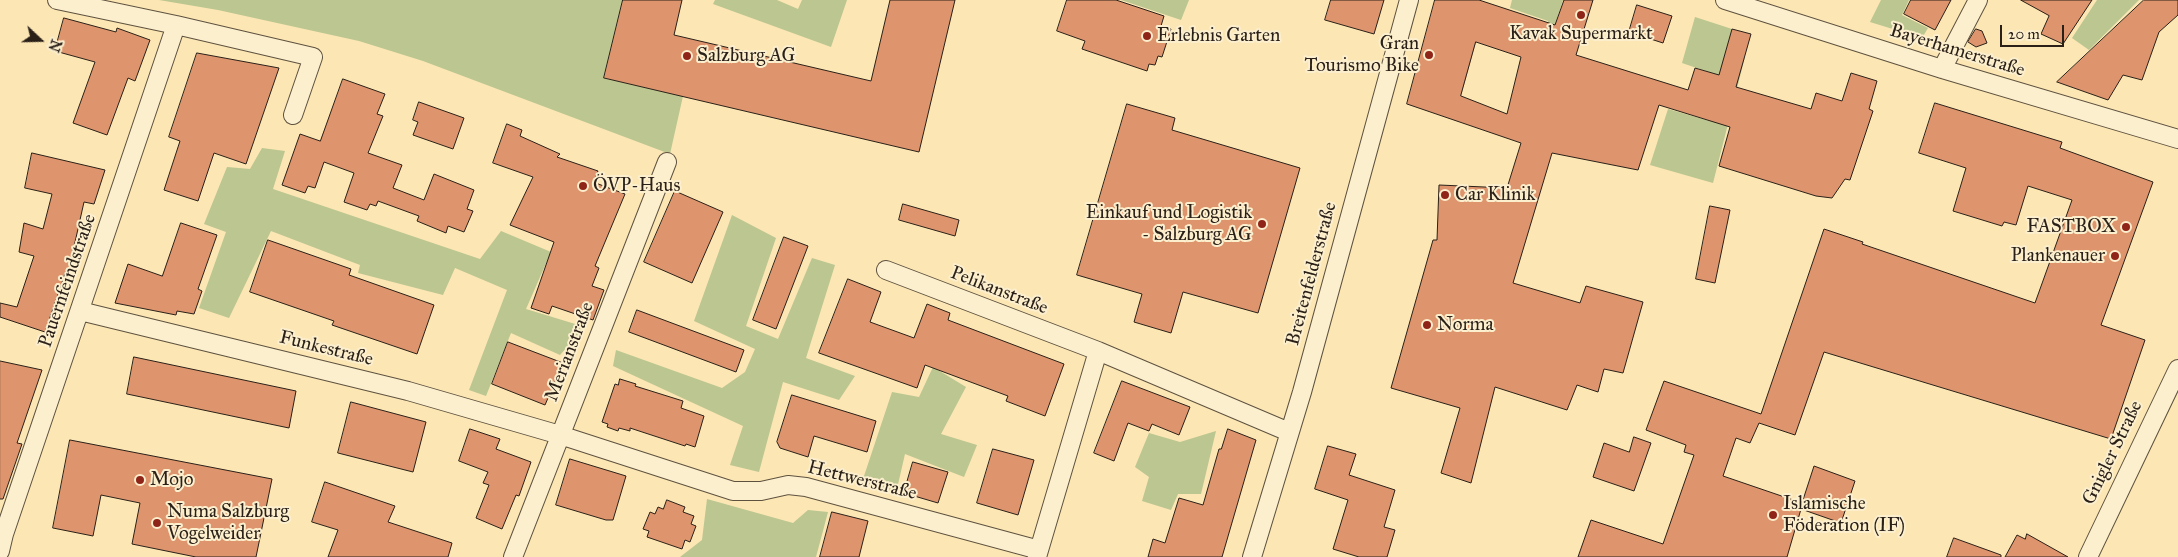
<!DOCTYPE html>
<meta charset="utf-8">
<style>
body{margin:0}
#map{position:relative;width:2178px;height:557px;overflow:hidden;background:#fbe6b4;font-family:"IM FELL Great Primer",serif}
canvas{display:block}
.north{position:absolute;left:15px;top:15px;width:50px;height:50px;-webkit-text-stroke:4px #fcefce;paint-order:stroke;rotate:111deg;font-size:14px;font-weight:700;line-height:20px;text-align:center;color:#2a2018}
.north::after{content:'';display:block;margin:auto;width:18px;height:22px;background:#2a2018;clip-path:polygon(50% 0,100% 100%,50% 72%,0 100%)}
.scale{position:absolute;left:2000px;top:25px;width:64px;height:22px;box-sizing:border-box;border:2px solid #2a2018;border-top:0;padding-left:6px;font-size:15px;line-height:18px;white-space:nowrap;color:#2a2018;-webkit-text-stroke:4px #fcefce;paint-order:stroke}
</style>
<div id="map">
<canvas width="2178" height="557"></canvas>
<div class="north">N</div>
<div class="scale">20 m</div>
</div>
<script>
const c = document.querySelector('canvas').getContext('2d');
c.lineJoin = 'round';
function fillPath(path, color) { c.fillStyle = color; c.fill(path, 'evenodd'); }
function strokePath(path, color, width, dash) { c.strokeStyle = color; c.lineWidth = width; c.lineCap = dash ? 'butt' : 'round'; c.setLineDash(dash || []); c.stroke(path); }
function write(font, color, halo, rows, align = 'center') {
  c.font = font + ' "IM FELL Great Primer",serif'; c.lineWidth = 4; c.setLineDash([]); c.textBaseline = 'middle'; c.strokeStyle = halo; c.fillStyle = color; for (const [text, x, y, turn = 0] of rows) {
    c.save(); c.translate(x, y); c.rotate((+turn || 0) * Math.PI / 180); c.textAlign = isNaN(turn) ? turn : align; if (halo) c.strokeText(text, 0, 0); c.fillText(text, 0, 0); c.restore();
  }
}
fillPath(new Path2D(`
 M 159,0 L 623,0 L 604,78 L 683,96 L 670,154 L 423,61 L 359,41 L 218,10 Z
 M 715,0 L 777,0 L 798,9 L 802,0 L 847,0 L 831,47 L 713,4 Z
 M 1121,0 L 1189,0 L 1181,20 Z
 M 1512,0 L 1563,0 L 1549,43 L 1542,40 L 1548,21 L 1510,8 Z
 M 1881,0 L 1909,0 L 1902,15 L 1928,28 L 1922,38 L 1870,22 Z
 M 2097,0 L 2139,0 L 2089,50 L 2072,38 Z
 M 1695,17 L 1732,29 L 1726,51 L 1745,57 L 1713,183 L 1650,165 L 1668,109 L 1710,121 L 1723,77 L 1682,63 Z
 M 262,148 L 285,151 L 273,189 L 480,259 L 501,231 L 551,252 L 526,309 L 585,327 L 560,355 L 511,333 L 486,396 L 469,390 L 507,290 L 455,268 L 443,295 L 358,273 L 360,265 L 271,231 L 229,318 L 199,308 L 226,232 L 204,224 L 227,167 L 250,169 Z
 M 732,215 L 776,238 L 746,326 L 778,339 L 812,258 L 835,265 L 806,358 L 855,376 L 839,400 L 783,382 L 759,472 L 730,465 L 743,426 L 613,366 L 616,350 L 722,388 L 745,372 L 755,349 L 694,321 Z
 M 933,367 L 966,387 L 941,434 L 977,445 L 964,477 L 905,454 L 896,493 L 862,482 L 892,392 L 919,397 Z
 M 1216,431 L 1201,494 L 1178,494 L 1171,510 L 1142,501 L 1149,477 L 1135,467 L 1149,433 L 1180,442 Z
 M 707,499 L 793,523 L 808,510 L 828,512 L 816,557 L 680,557 L 702,540 Z`), '#bbc690');
const building = new Path2D(`
 M 623,0 L 682,0 L 674,35 L 871,81 L 890,0 L 955,0 L 919,152 L 604,78 Z
 M 1067,0 L 1116,0 L 1164,16 L 1161,26 L 1171,29 L 1162,57 L 1158,56 L 1155,65 L 1149,64 L 1147,71 L 1082,49 L 1085,41 L 1057,31 Z
 M 1331,0 L 1384,0 L 1374,34 L 1325,20 Z
 M 1435,0 L 1479,0 L 1555,25 L 1564,0 L 1593,0 L 1576,55 L 1688,90 L 1695,68 L 1719,75 L 1732,29 L 1751,34 L 1736,87 L 1811,109 L 1816,93 L 1842,101 L 1851,73 L 1877,81 L 1869,109 L 1873,111 L 1850,180 L 1845,179 L 1832,198 L 1816,196 L 1719,166 L 1730,127 L 1659,105 L 1638,170 L 1552,153 L 1513,283 L 1580,303 L 1586,286 L 1643,302 L 1623,373 L 1604,369 L 1598,392 L 1577,385 L 1567,410 L 1495,387 L 1471,483 L 1441,473 L 1460,408 L 1391,388 L 1433,240 L 1437,240 L 1439,185 L 1507,188 L 1521,143 L 1407,104 ZM 1476,42 L 1521,57 L 1507,114 L 1461,96 Z
 M 1911,0 L 1951,0 L 1935,30 L 1904,14 Z
 M 2021,0 L 2092,0 L 2063,44 L 2041,34 L 2049,16 Z
 M 2144,0 L 2178,0 L 2178,15 L 2159,32 L 2142,80 L 2123,75 L 2108,100 L 2057,82 Z
 M 1637,5 L 1672,16 L 1663,43 L 1629,32 Z
 M 64,18 L 116,32 L 117,28 L 150,40 L 135,81 L 128,78 L 107,135 L 73,123 L 95,62 L 55,51 Z
 M 1976,29 L 1982,31 L 1987,43 L 1976,47 L 1968,42 Z
 M 197,53 L 279,68 L 246,164 L 214,153 L 198,201 L 164,190 L 180,141 L 169,137 Z
 M 343,79 L 385,94 L 377,114 L 383,116 L 368,153 L 402,165 L 393,188 L 424,200 L 434,174 L 474,190 L 467,209 L 473,211 L 464,232 L 448,226 L 446,233 L 417,221 L 419,216 L 378,201 L 376,206 L 370,204 L 367,210 L 344,202 L 354,173 L 324,162 L 315,188 L 308,186 L 305,193 L 282,185 L 300,134 L 320,141 Z
 M 419,102 L 464,118 L 453,149 L 413,135 L 418,122 L 413,120 Z
 M 1935,103 L 2062,142 L 2060,148 L 2153,182 L 2101,325 L 2145,340 L 2111,439 L 1824,352 L 1795,435 L 1759,423 L 1750,443 L 1736,438 L 1723,476 L 1802,503 L 1814,466 L 1855,481 L 1841,523 L 1801,509 L 1787,557 L 1578,557 L 1591,520 L 1663,544 L 1694,455 L 1684,452 L 1686,445 L 1646,430 L 1664,381 L 1761,414 L 1824,229 L 1863,242 L 1862,244 L 2035,303 L 2072,200 L 2028,186 L 2016,225 L 2004,222 L 2002,226 L 1953,211 L 1966,168 L 1919,153 Z
 M 1127,104 L 1175,118 L 1172,130 L 1300,168 L 1258,313 L 1183,292 L 1171,333 L 1134,322 L 1142,294 L 1077,275 Z
 M 507,124 L 522,130 L 520,136 L 560,154 L 557,157 L 598,171 L 593,182 L 625,194 L 595,266 L 599,268 L 592,286 L 604,290 L 593,320 L 552,306 L 549,314 L 531,308 L 554,242 L 510,225 L 533,177 L 493,163 Z
 M 32,153 L 105,170 L 94,204 L 84,202 L 69,269 L 67,268 L 45,332 L 0,317 L 0,303 L 17,307 L 34,256 L 19,252 L 24,223 L 43,229 L 52,194 L 25,188 Z
 M 675,191 L 723,212 L 692,283 L 644,262 Z
 M 903,204 L 959,220 L 955,236 L 899,220 Z
 M 1710,206 L 1730,210 L 1715,283 L 1696,279 Z
 M 181,223 L 217,235 L 198,289 L 202,291 L 194,314 L 177,311 L 176,315 L 115,303 L 128,264 L 162,276 Z
 M 784,237 L 808,246 L 776,329 L 753,320 Z
 M 268,240 L 351,269 L 349,275 L 434,305 L 417,354 L 332,325 L 334,321 L 250,292 Z
 M 848,279 L 881,292 L 870,322 L 914,338 L 927,304 L 950,313 L 948,320 L 1064,364 L 1045,416 L 1006,401 L 1008,396 L 925,365 L 917,388 L 819,353 Z
 M 637,310 L 744,350 L 736,372 L 629,332 Z
 M 508,342 L 563,363 L 545,405 L 492,384 Z
 M 134,357 L 296,391 L 289,428 L 127,394 Z
 M 0,361 L 42,370 L 17,443 L 22,444 L 3,499 L 0,499 Z
 M 620,379 L 636,384 L 635,386 L 683,401 L 681,408 L 704,416 L 695,447 L 686,444 L 685,446 L 630,428 L 630,431 L 619,428 L 618,431 L 607,427 L 608,424 L 602,422 L 615,384 L 618,385 Z
 M 1122,381 L 1190,407 L 1179,435 L 1152,424 L 1149,431 L 1128,423 L 1114,461 L 1094,453 Z
 M 792,395 L 876,421 L 867,452 L 814,436 L 808,457 L 780,448 L 777,442 Z
 M 351,402 L 426,422 L 413,472 L 338,453 Z
 M 470,429 L 500,439 L 496,449 L 531,462 L 519,496 L 516,495 L 502,529 L 476,518 L 489,485 L 483,483 L 488,472 L 459,461 Z
 M 1228,429 L 1256,440 L 1222,557 L 1148,557 L 1153,539 L 1165,543 L 1179,498 L 1203,505 L 1219,449 L 1221,449 Z
 M 1634,437 L 1651,443 L 1634,491 L 1593,477 L 1604,443 L 1629,452 Z
 M 70,440 L 272,479 L 256,557 L 196,557 L 132,544 L 140,503 L 101,495 L 93,536 L 53,528 Z
 M 1328,446 L 1356,454 L 1349,475 L 1395,490 L 1384,527 L 1395,530 L 1387,557 L 1359,557 L 1333,549 L 1348,500 L 1315,489 Z
 M 993,449 L 1034,460 L 1018,515 L 977,503 Z
 M 570,459 L 626,476 L 613,520 L 606,520 L 556,505 Z
 M 913,462 L 948,472 L 938,503 L 904,493 Z
 M 325,482 L 395,506 L 388,522 L 452,543 L 448,557 L 328,557 L 338,530 L 312,522 Z
 M 667,500 L 685,507 L 683,512 L 694,516 L 691,524 L 696,526 L 690,542 L 685,540 L 682,549 L 647,537 L 649,531 L 643,529 L 650,512 L 655,514 L 658,507 L 663,509 Z
 M 832,512 L 868,521 L 859,557 L 820,557 Z
 M 2027,534 L 2068,557 L 2005,557 L 2017,535 L 2025,539 Z
 M 1954,538 L 2001,555 L 2001,557 L 1947,557 Z`);
fillPath(building, '#de956d');
strokePath(building, '#2a2018', 1);
const minor = new Path2D(`
 M 1725,0 L 1942,69 L 2178,139
 M 176,25 L 313,57 L 293,115
 M 1942,69 L 1978,0
 M 886,270 L 1098,351 L 1289,432
 M 80,311 L 408,391 L 560,435 L 733,491 L 761,491 L 788,485 L 806,487 L 1039,550
 M 0,551 L 4,534 L 176,25 L 57,0
 M 513,557 L 667,162
 M 1037,557 L 1098,351
 M 1252,557 L 1302,392 L 1409,0
 M 2088,557 L 2178,369`);
strokePath(minor, '#5e523f', 20);
strokePath(minor, '#fcefce', 18);
for (const [x, y, r, color] of [
 [1581,15,5,"#8f2418"],
 [1147,36,5,"#8f2418"],
 [1429,55,5,"#8f2418"],
 [687,56,5,"#8f2418"],
 [583,186,5,"#8f2418"],
 [1445,195,5,"#8f2418"],
 [1262,224,5,"#8f2418"],
 [2126,227,5,"#8f2418"],
 [2115,256,5,"#8f2418"],
 [1427,325,5,"#8f2418"],
 [140,480,5,"#8f2418"],
 [1773,515,5,"#8f2418"],
 [157,523,5,"#8f2418"]
]) { const dot = new Path2D(); dot.arc(x, y, r, 0, 2 * Math.PI); c.fillStyle = color; c.fill(dot); strokePath(dot, '#fcefce', 2); }
write('19px', '#2a2018', '#fcefce', [
 ["Kavak Supermarkt",1581,34,"center"],
 ["Erlebnis Garten",1157,36],
 ["Gran",1419,44,"right"],
 ["Tourismo Bike",1419,66,"right"],
 ["Salzburg AG",697,56],
 ["ÖVP-Haus",593,186],
 ["Car Klinik",1455,195],
 ["Einkauf und Logistik",1252,213,"right"],
 ["- Salzburg AG",1252,235,"right"],
 ["FASTBOX",2116,227,"right"],
 ["Plankenauer",2105,256,"right"],
 ["Norma",1437,325],
 ["Mojo",150,480],
 ["Islamische",1783,504],
 ["Föderation (IF)",1783,526],
 ["Numa Salzburg",167,512],
 ["Vogelweider",167,534]
], 'left');
write('19px', '#2a2018', '#fcefce', [
 ["Bayerhamerstraße",1957,51,17],
 ["Breitenfelderstraße",1312,274,-75],
 ["Pauernfeindstraße",68,281,-71],
 ["Pelikanstraße",999,291,21],
 ["Funkestraße",326,349,14],
 ["Merianstraße",570,352,-69],
 ["Gnigler Straße",2113,453,-64],
 ["Hettwerstraße",862,481,14]
]);
</script>
